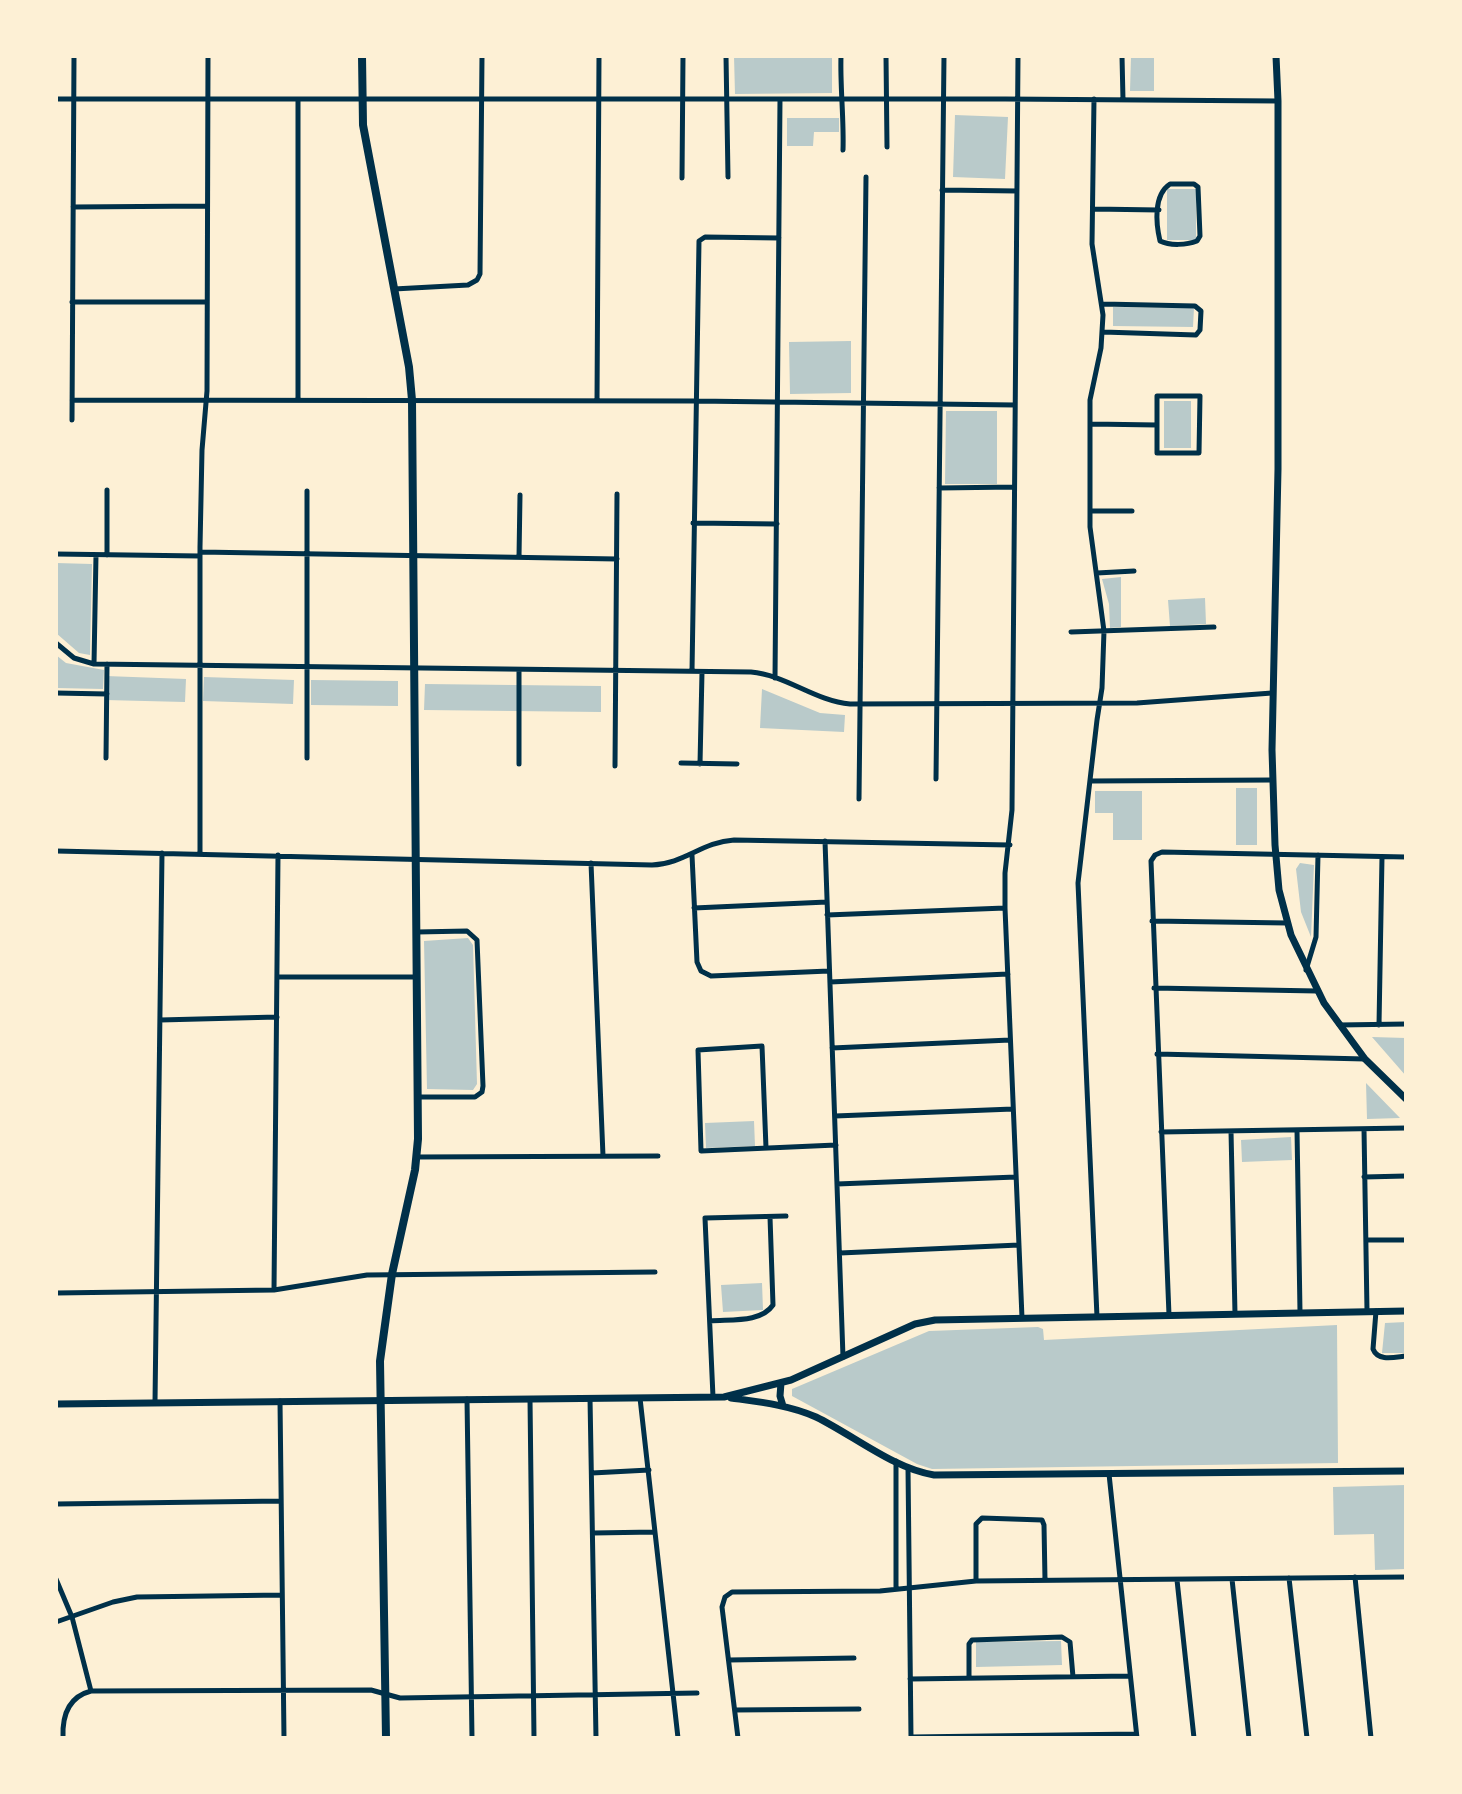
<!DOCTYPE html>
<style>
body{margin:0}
#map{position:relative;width:1462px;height:1794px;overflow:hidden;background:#fdf0d5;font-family:"Roboto Serif",serif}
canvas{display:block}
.frame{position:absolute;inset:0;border:58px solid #fdf0d5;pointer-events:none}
</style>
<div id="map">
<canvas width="1462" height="1794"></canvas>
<div class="frame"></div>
</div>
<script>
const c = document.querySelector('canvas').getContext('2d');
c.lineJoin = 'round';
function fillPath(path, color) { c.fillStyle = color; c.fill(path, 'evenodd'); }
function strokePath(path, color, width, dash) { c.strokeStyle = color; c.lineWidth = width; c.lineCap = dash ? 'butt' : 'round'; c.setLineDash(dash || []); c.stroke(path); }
fillPath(new Path2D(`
 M 734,56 L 832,56 L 832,93 L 735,94 Z
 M 1131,56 L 1154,56 L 1154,91 L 1130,91 Z
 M 955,115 L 1008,117 L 1005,179 L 953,177 Z
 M 787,118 L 839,118 L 839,132 L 814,132 L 813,146 L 787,146 Z
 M 1167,189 L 1196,189 L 1196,240 L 1167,240 Z
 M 1113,307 L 1194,308 L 1193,327 L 1113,326 Z
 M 851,341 L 851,393 L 790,394 L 789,342 Z
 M 1164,401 L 1191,401 L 1191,448 L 1164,448 Z
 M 946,411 L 997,411 L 997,484 L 945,484 Z
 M 56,563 L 92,564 L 90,655 L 79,653 L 56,633 Z
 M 1121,577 L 1121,627 L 1110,628 L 1109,604 L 1102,579 Z
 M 1205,598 L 1206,624 L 1170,626 L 1168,600 Z
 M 56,655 L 66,663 L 104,670 L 103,689 L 56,688 Z
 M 106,676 L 186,679 L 185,702 L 105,700 Z
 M 204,677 L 294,680 L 293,704 L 203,701 Z
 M 311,680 L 398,681 L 398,706 L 311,705 Z
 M 425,684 L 601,686 L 601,712 L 424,710 Z
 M 762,689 L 820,713 L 845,715 L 844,732 L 760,728 Z
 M 1236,788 L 1257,788 L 1257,845 L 1236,845 Z
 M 1095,791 L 1142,791 L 1142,840 L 1113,840 L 1113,813 L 1095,813 Z
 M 1300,863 L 1314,865 L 1311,937 L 1301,912 L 1296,869 Z
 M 468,938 L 473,945 L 477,1084 L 473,1090 L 427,1089 L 424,941 Z
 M 1372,1037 L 1406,1038 L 1406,1076 Z
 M 1366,1083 L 1400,1118 L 1367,1119 Z
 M 754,1121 L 755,1146 L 706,1148 L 705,1123 Z
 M 1291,1137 L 1292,1160 L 1242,1162 L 1241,1140 Z
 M 762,1283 L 763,1310 L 723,1312 L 721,1285 Z
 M 1406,1322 L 1406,1353 L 1382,1353 L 1385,1323 Z
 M 1337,1325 L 1338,1463 L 932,1469 L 917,1464 L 792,1396 L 792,1389 L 929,1331 L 1038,1327 L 1043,1329 L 1044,1340 Z
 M 1406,1485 L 1406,1569 L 1375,1570 L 1374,1534 L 1334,1535 L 1333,1487 Z
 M 1061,1641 L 1062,1665 L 976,1667 L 976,1642 Z`), '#b9caca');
strokePath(new Path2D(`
 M 726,56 L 728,177
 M 841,56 C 840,87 844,118 843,150
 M 886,56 L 887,147
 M 1018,56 L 1012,810 L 1005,873 L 1005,908 L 1022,1318
 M 1122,56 L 1123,100
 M 56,99 L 1005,99 L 1278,101
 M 298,99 L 298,400
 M 1094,99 L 1092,244 L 1103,315 L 1101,348 L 1090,400 L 1090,527 L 1104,631 L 1102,688 L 1097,720 L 1078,883 L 1097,1317
 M 682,178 L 683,56
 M 1170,184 L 1194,184 L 1198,187 L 1200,236 L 1197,241 C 1187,245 1170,246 1160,241 C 1156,224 1153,195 1170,184 Z
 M 942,190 L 1017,191
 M 73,207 L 207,206
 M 1093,209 L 1159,210
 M 394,289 L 468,285 L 477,280 L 480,274 L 482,56
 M 72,302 L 207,302
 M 1103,332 L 1196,335 L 1200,330 L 1201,311 L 1195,306 L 1103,304
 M 1157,396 L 1200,396 L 1199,453 L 1157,453 Z
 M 72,400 L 695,401 L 1015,405
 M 597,401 L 599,56
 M 72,420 L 74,56
 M 1091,424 L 1157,425
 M 939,488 L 1014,487
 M 307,491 L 307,758
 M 1090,511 L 1132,511
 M 693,523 L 777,524
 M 200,552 L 617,559
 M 56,554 L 200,556
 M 107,555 L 107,490
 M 519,557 L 520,495
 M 1097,573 L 1134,571
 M 1071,632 L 1214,627
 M 56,643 L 74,658 L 94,664 L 751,672 C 786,675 815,701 850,704 L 1137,703 L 1272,693
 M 94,664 L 96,555
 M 519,670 L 519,764
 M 692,671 L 699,241 L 705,237 L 779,238
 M 775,678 L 780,99
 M 56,693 L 107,694
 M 106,758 L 107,664
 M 681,763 L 737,764
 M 700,764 L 702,672
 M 615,766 L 617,494
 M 936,779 L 944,56
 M 1091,781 L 1272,780
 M 859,799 L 866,177
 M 825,841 L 843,1357
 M 56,851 L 652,865 C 684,864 702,842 734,840 L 1010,845
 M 200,854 L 200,547 L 202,450 L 207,391 L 208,56
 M 692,855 L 697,962 L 701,971 L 711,976 L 829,971
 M 591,863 L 603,1156
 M 694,908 L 827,902
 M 827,915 L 1005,908
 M 1152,921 L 1287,923
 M 417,932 L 467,931 L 477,940 L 483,1086 L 482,1092 L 475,1097 L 417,1097
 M 1306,970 L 1316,937 L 1318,855
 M 277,977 L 417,977
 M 830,982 L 1008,974
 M 1154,988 L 1317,991
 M 160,1020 L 277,1017
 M 1339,1025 L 1406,1024
 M 1379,1025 L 1382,857
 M 832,1048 L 1010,1040
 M 1157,1054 L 1365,1059
 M 835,1116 L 1013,1109
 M 1364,1129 L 1367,1311
 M 1297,1130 L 1300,1312
 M 1231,1131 L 1235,1314
 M 1161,1132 L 1406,1128
 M 766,1148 L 762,1046 L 698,1050 L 701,1151 L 836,1145
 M 417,1157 L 658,1156
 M 1364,1177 L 1406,1176
 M 837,1184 L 1016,1177
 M 1366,1240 L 1406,1240
 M 840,1253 L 1019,1245
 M 274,1290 L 278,855
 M 56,1293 L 274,1290 L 367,1275 L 655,1272
 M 1376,1311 L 1373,1349 C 1378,1362 1395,1357 1406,1356
 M 1169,1315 L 1151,861 L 1155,855 L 1162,852 L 1406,857
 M 710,1321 C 730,1319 761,1323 773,1305 L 770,1217
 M 713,1397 L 705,1218 L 786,1216
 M 590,1398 L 596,1738
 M 640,1398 L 678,1738
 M 467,1399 L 472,1738
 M 530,1399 L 534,1738
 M 280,1401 L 284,1738
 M 155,1402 L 162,853
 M 896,1461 L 896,1589
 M 908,1468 L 911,1738
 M 592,1473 L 649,1470
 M 1109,1474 L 1137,1738
 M 56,1504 L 281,1501
 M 593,1533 L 655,1532
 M 1355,1577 L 1371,1738
 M 1289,1578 L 1307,1738
 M 56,1579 L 72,1617 L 91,1691
 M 1232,1579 L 1249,1738
 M 1177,1580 L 1194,1738
 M 976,1581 L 976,1524 L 982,1518 L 1042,1520 L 1044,1525 L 1045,1580
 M 56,1622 L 113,1602 L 137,1597 L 282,1595
 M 729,1660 L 854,1658
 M 969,1678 L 969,1644 L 972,1640 L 1062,1637 L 1070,1642 L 1073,1677
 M 910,1679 L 1130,1676
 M 735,1710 L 859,1709
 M 911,1737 L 1136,1734
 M 63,1738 C 62,1716 68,1697 91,1691 L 371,1690 L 400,1698 L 697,1693
 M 738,1738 L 722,1607 L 725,1597 L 732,1592 L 880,1591 L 976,1581 L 1406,1577`), '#003049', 5);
strokePath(new Path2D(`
 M 1276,56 L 1278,101 L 1278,469 L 1272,750 L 1275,845 L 1279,890 L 1291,935 L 1324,1003 L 1365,1059 L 1406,1099
 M 781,1383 L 780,1396 L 783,1406
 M 731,1398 C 760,1402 789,1405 816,1417 C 853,1435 894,1469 934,1475 L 1406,1471
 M 56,1404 L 724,1397 L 791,1380 L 915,1324 L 935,1320 L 1406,1311`), '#003049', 7);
strokePath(new Path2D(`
 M 362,56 L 363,125 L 409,367 L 412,400 L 418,1139 L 415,1170 L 392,1274 L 380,1361 L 386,1738`), '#003049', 8);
</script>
